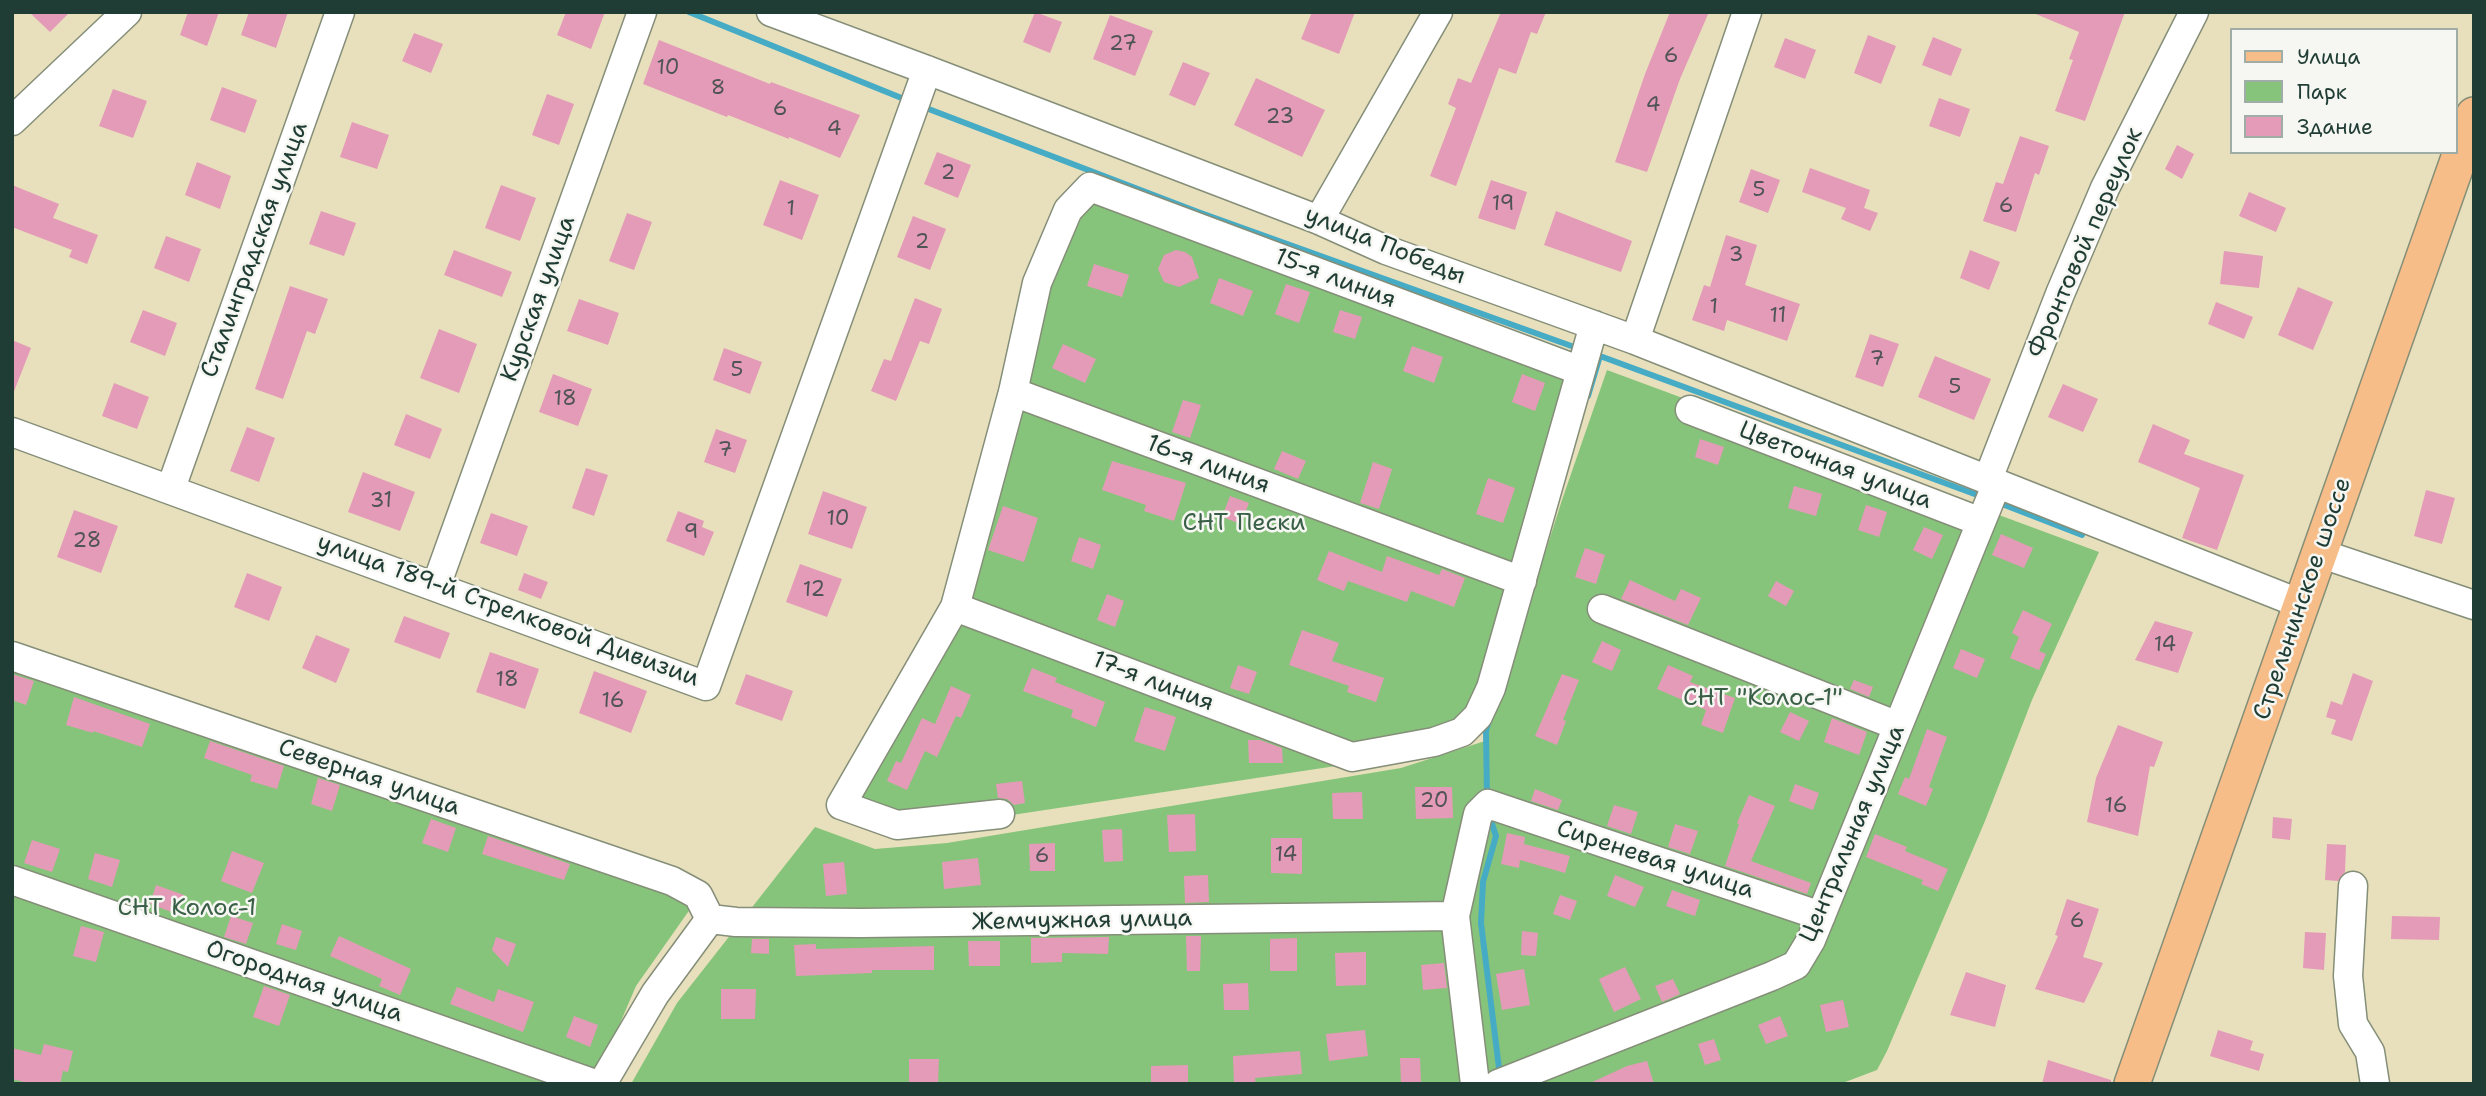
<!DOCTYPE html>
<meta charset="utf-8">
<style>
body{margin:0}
#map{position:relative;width:2486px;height:1096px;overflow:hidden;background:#e8e0bc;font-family:"Shantell Sans",sans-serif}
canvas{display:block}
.frame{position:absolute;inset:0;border:14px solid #1f3d34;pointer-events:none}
.legend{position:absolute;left:2230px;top:28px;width:228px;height:126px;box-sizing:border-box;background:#f6f6f2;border:2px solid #a0aca6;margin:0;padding:9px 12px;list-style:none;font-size:21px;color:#1f3d34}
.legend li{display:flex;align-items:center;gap:14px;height:35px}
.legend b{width:35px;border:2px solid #a0aca6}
</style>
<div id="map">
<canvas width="2486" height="1096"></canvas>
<div class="frame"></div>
<ul class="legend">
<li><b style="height:9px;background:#f7bd88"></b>Улица</li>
<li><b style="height:19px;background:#87c47b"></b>Парк</li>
<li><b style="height:19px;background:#e49bb7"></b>Здание</li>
</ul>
</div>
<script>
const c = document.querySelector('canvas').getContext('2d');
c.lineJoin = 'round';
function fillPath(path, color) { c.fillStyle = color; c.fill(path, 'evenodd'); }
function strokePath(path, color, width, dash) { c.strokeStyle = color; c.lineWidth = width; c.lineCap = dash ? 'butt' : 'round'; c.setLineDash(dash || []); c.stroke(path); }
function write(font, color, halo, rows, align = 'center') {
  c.font = font + ' "Shantell Sans",sans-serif'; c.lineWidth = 5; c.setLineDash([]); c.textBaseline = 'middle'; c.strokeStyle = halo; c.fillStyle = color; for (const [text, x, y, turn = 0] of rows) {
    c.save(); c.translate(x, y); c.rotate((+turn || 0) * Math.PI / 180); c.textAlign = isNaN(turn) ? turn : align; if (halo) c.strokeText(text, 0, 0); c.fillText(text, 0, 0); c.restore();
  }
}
fillPath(new Path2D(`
 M 1091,198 L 1569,381 L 1470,711 L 1452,729 L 1336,766 L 893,833 L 843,815 L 954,619 L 1048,285 Z
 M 1607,370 L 2099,552 L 2032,700 L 1985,821 L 1887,1051 L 1877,1070 L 1840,1084 L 631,1084 L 677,1003 L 815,827 L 875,849 L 947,843 L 1401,768 L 1485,741 L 1562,500 Z
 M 12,666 L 674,889 L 693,905 L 636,986 L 594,1084 L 12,1084 Z`), '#87c47b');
strokePath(new Path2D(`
 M 689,12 L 904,99
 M 926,108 L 1198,212 L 1577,348
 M 1588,396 L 1600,356 L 1980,496
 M 2002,504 L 2082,535
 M 1487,797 L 1486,731 L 1489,721
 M 1489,815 L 1496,836 L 1483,882 L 1481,923 L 1499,1068`), '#46abc5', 6);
fillPath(new Path2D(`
 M 29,12 L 70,12 L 50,32 Z
 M 188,12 L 219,12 L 207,46 L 180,35 Z
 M 249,12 L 288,12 L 276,48 L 241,35 Z
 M 566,12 L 605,12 L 591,49 L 557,35 Z
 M 1035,12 L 1062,22 L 1050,53 L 1023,42 Z
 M 1312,12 L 1355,12 L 1339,54 L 1301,39 Z
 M 1501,12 L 1546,12 L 1537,34 L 1531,32 L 1516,74 L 1499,68 L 1456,186 L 1430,176 L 1456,108 L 1448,104 L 1458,78 L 1471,83 Z
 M 1670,12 L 1709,12 L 1680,79 L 1647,172 L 1615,162 L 1645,74 Z
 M 2031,12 L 2125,12 L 2085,121 L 2055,111 L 2073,60 L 2069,59 L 2079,32 Z
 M 1110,15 L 1153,31 L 1135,76 L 1093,59 Z
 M 414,33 L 443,44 L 431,73 L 402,61 Z
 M 1868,35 L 1896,46 L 1881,84 L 1854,73 Z
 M 1933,37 L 1962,49 L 1951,76 L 1922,65 Z
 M 1785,38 L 1816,50 L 1805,79 L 1774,67 Z
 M 659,40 L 770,84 L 771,82 L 860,115 L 840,158 L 789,137 L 789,139 L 728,115 L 727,117 L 643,84 Z
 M 1183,62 L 1210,73 L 1195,106 L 1169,95 Z
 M 1256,78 L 1325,110 L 1302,157 L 1234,125 Z
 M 222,87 L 257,100 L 245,133 L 210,120 Z
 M 113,89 L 147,101 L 133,138 L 99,126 Z
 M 547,94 L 574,104 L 559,145 L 532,135 Z
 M 1939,98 L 1970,109 L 1960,137 L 1929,126 Z
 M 352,122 L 389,135 L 377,169 L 340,157 Z
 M 2020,136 L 2049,146 L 2039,175 L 2035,173 L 2016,232 L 1983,221 L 1996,182 L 2003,184 Z
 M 2177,145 L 2194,154 L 2182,179 L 2165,169 Z
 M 937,152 L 971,165 L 958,198 L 924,184 Z
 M 197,162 L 231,176 L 220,209 L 185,195 Z
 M 1810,168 L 1870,190 L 1864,208 L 1878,213 L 1870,231 L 1841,219 L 1846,208 L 1802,192 Z
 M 1751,169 L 1780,180 L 1768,213 L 1739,202 Z
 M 780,180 L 819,195 L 802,240 L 763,225 Z
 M 1491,180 L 1527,192 L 1515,230 L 1478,218 Z
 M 12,185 L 59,204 L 53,218 L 98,235 L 87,264 L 69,257 L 72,250 L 12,227 Z
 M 501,185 L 536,198 L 520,241 L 485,228 Z
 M 2249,192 L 2286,208 L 2276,232 L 2239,216 Z
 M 321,211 L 356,223 L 344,256 L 309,244 Z
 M 1556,211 L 1632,241 L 1621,272 L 1544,245 Z
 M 627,213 L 652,222 L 634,270 L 609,261 Z
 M 913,216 L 946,229 L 930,270 L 897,257 Z
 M 1726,235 L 1757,245 L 1745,285 L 1800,304 L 1787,341 L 1727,320 L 1724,331 L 1692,320 L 1704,285 L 1710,287 Z
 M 166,236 L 201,249 L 189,282 L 154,268 Z
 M 454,250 L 512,272 L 502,297 L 444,275 Z
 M 1176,250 L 1185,252 L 1192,257 L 1199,278 L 1179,287 L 1164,282 L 1158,269 L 1164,255 Z
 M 1970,250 L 2000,262 L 1989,290 L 1960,278 Z
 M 2224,251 L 2263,256 L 2259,288 L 2220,284 Z
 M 1094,264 L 1129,275 L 1122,297 L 1087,286 Z
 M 1219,278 L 1253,291 L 1243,316 L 1210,303 Z
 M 1286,284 L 1310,292 L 1299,323 L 1275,314 Z
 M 290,286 L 328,299 L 315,334 L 307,331 L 283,399 L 255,389 Z
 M 2298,287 L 2333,302 L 2313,350 L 2278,335 Z
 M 915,298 L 942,309 L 929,344 L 920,341 L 896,401 L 871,391 L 884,359 L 891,361 Z
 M 579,299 L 619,313 L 608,345 L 567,331 Z
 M 2216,302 L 2253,317 L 2244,339 L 2208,324 Z
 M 143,310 L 177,323 L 165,356 L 130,342 Z
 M 1340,310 L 1362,317 L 1355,339 L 1333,332 Z
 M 439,329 L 477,344 L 459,393 L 420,378 Z
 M 1870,334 L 1899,344 L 1883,387 L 1855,377 Z
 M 12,340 L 31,348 L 13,394 L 12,393 Z
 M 1063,344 L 1096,359 L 1085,383 L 1052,368 Z
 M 1412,346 L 1443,357 L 1434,383 L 1403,371 Z
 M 724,348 L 762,362 L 750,394 L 713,380 Z
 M 1935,356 L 1991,379 L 1974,420 L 1918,397 Z
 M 553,374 L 592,389 L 578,426 L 539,412 Z
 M 1522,374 L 1545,383 L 1535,411 L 1512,402 Z
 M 114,383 L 149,397 L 137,429 L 102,416 Z
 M 2063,384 L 2098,399 L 2083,432 L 2048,417 Z
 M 1183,400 L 1201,405 L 1190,438 L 1172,432 Z
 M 406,414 L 442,429 L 430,459 L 394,445 Z
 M 2153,424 L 2190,440 L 2184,454 L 2244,475 L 2217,550 L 2182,538 L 2200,488 L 2138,462 Z
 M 247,427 L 275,438 L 259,482 L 230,471 Z
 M 716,429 L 747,440 L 735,473 L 704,462 Z
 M 1700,439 L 1724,447 L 1718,465 L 1695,457 Z
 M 1282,451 L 1306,461 L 1298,479 L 1274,469 Z
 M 1112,461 L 1186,483 L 1174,521 L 1144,511 L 1146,505 L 1102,490 Z
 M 1373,462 L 1392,469 L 1379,509 L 1360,503 Z
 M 586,468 L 608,475 L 594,516 L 572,508 Z
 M 363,472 L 415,492 L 400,531 L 348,512 Z
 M 1488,478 L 1515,488 L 1503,523 L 1476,514 Z
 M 1794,486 L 1822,494 L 1816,516 L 1788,508 Z
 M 2426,490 L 2455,498 L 2442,544 L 2414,536 Z
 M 823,491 L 867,507 L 852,549 L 808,534 Z
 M 1230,496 L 1249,503 L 1241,524 L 1222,517 Z
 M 1866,505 L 1887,512 L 1879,537 L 1858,530 Z
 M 1003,506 L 1038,518 L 1024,562 L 988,550 Z
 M 74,510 L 118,526 L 101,573 L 57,557 Z
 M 678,511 L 704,521 L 702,527 L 714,532 L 704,556 L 666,541 Z
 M 491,513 L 528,526 L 517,556 L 480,543 Z
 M 1924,527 L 1943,535 L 1932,559 L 1913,550 Z
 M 2001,534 L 2033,548 L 2024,568 L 1992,555 Z
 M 1079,537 L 1101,545 L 1093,569 L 1071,561 Z
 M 1585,548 L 1605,555 L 1596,584 L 1575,577 Z
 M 1329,551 L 1382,572 L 1387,556 L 1439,575 L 1442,569 L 1465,578 L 1454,607 L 1411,591 L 1407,602 L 1348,581 L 1344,591 L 1317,580 Z
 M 800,564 L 842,579 L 827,617 L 786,602 Z
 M 247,573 L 282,587 L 269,621 L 234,607 Z
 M 524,573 L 548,582 L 541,599 L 518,590 Z
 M 1630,580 L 1675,601 L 1681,589 L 1701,598 L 1688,625 L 1621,599 Z
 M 1776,581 L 1794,591 L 1786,606 L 1768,596 Z
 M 1107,594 L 1124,601 L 1115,627 L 1097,620 Z
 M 2023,610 L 2052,624 L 2039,651 L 2046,654 L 2039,670 L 2010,658 L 2019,637 L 2012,633 Z
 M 404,616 L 450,633 L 440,659 L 394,642 Z
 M 2155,621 L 2193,632 L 2178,673 L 2135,660 Z
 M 1302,630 L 1339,643 L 1332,661 L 1384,678 L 1376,702 L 1347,692 L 1349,686 L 1289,665 Z
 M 316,635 L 350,649 L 336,683 L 302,668 Z
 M 1602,641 L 1621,650 L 1612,671 L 1592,662 Z
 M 1961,649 L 1985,659 L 1977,678 L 1953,668 Z
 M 490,652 L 539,669 L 525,709 L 476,692 Z
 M 1238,665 L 1257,672 L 1249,694 L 1230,688 Z
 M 1668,665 L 1693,676 L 1690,682 L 1735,698 L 1723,733 L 1701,725 L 1706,710 L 1657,689 Z
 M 1032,668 L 1057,678 L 1055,682 L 1105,702 L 1096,727 L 1071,717 L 1073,710 L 1023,691 Z
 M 594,671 L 647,691 L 631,733 L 579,713 Z
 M 2353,673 L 2373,681 L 2352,741 L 2331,734 L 2336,720 L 2326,717 L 2331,701 L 2342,705 Z
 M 12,674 L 34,681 L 26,705 L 12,700 Z
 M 746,674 L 793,691 L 782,721 L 735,704 Z
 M 1562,674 L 1579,680 L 1563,720 L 1566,721 L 1557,745 L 1535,736 Z
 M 1854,680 L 1873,687 L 1869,697 L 1850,689 Z
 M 951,686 L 971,695 L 961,718 L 956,716 L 937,757 L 925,751 L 907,790 L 887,781 L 896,761 L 901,763 L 922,718 L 935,724 Z
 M 74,697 L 150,724 L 142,747 L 93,731 L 93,733 L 66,725 Z
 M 1145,707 L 1176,717 L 1165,751 L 1134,741 Z
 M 1790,712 L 1809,721 L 1799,741 L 1780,732 Z
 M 1832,718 L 1867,732 L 1859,755 L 1824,742 Z
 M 2118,725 L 2163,742 L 2154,767 L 2150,766 L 2138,836 L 2087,822 L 2096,778 Z
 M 1927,729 L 1947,737 L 1929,787 L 1933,789 L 1926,806 L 1898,794 L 1905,777 L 1909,779 Z
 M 1248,740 L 1260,740 L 1282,748 L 1283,763 L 1249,763 Z
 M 210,741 L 284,766 L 277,789 L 250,781 L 252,775 L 204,758 Z
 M 318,778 L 340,785 L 332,811 L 311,804 Z
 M 1022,781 L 1025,803 L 1014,805 L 1007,799 L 998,798 L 996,784 Z
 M 1795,784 L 1819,793 L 1813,810 L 1789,801 Z
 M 1415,787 L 1452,787 L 1453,818 L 1416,819 Z
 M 1535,789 L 1562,800 L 1558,810 L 1531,801 Z
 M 1362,792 L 1363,819 L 1333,819 L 1332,793 Z
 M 1749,795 L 1775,806 L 1751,861 L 1811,883 L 1807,894 L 1725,866 L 1739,824 L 1737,823 Z
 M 1614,805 L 1638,812 L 1631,834 L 1607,826 Z
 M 1195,814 L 1196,851 L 1169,852 L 1167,815 Z
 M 2273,817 L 2292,819 L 2290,840 L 2272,838 Z
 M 431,819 L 456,828 L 448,852 L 422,843 Z
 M 1675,824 L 1698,831 L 1690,854 L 1668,847 Z
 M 1122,829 L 1123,861 L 1104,862 L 1102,830 Z
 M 1507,833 L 1525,837 L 1524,844 L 1570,856 L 1565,873 L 1520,860 L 1519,868 L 1501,864 Z
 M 1875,834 L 1907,847 L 1905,851 L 1948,869 L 1938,891 L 1921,884 L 1923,880 L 1866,857 Z
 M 488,836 L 570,864 L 564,880 L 482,854 Z
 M 1271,838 L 1302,838 L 1302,874 L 1271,873 Z
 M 32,840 L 60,849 L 52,872 L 24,863 Z
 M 1055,843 L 1055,871 L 1030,871 L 1029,844 Z
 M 2327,844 L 2346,845 L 2345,872 L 2338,881 L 2325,880 Z
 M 232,851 L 264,863 L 252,893 L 221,881 Z
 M 95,853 L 120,860 L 112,887 L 88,879 Z
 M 978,858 L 981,885 L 944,889 L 942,862 Z
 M 844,862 L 847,894 L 826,896 L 823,864 Z
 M 1208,875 L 1209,902 L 1185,903 L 1184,876 Z
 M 1615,875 L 1644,887 L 1635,907 L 1607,896 Z
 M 156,885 L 184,895 L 177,914 L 150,904 Z
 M 1672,890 L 1700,900 L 1695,916 L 1666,906 Z
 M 1560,895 L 1577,901 L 1570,920 L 1553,914 Z
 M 2067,899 L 2099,909 L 2083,957 L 2103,963 L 2084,1003 L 2035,989 L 2058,936 L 2055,935 Z
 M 231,916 L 253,923 L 246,944 L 224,937 Z
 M 2392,916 L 2440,917 L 2439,940 L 2391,939 Z
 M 282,924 L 302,931 L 296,950 L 276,944 Z
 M 81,926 L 104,932 L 96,962 L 73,956 Z
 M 1522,931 L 1538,933 L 1536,956 L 1521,955 Z
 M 2305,932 L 2326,933 L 2324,970 L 2303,968 Z
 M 339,936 L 411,969 L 400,995 L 379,986 L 382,979 L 330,956 Z
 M 1186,936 L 1201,936 L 1200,971 L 1187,971 Z
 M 496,937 L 516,944 L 508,967 L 492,950 Z
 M 1109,937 L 1108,954 L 1062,953 L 1062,962 L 1031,963 L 1031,938 Z
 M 1297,938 L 1297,971 L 1270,971 L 1270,939 Z
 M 752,939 L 769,939 L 769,954 L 751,953 Z
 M 968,941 L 1000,941 L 1000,966 L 969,966 Z
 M 816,944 L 816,949 L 934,946 L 934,970 L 872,970 L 872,973 L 796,976 L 794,945 Z
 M 1366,952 L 1366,985 L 1336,986 L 1335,953 Z
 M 1444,963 L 1447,988 L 1423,990 L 1421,965 Z
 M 1625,967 L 1641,999 L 1614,1012 L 1599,979 Z
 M 1524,969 L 1530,1005 L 1502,1010 L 1496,974 Z
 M 1966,972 L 2006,985 L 1995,1027 L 1950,1015 Z
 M 1673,979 L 1680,994 L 1662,1002 L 1655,986 Z
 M 1248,983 L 1249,1010 L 1224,1010 L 1223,984 Z
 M 264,986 L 290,995 L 279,1026 L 253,1017 Z
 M 457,987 L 494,1002 L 498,989 L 534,1002 L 523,1032 L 450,1004 Z
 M 721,989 L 756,989 L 755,1019 L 721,1019 Z
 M 1843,1000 L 1849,1027 L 1826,1032 L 1820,1005 Z
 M 574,1016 L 598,1025 L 590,1047 L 566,1037 Z
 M 1780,1016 L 1788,1036 L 1766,1044 L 1758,1025 Z
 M 1365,1030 L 1368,1056 L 1329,1061 L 1326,1034 Z
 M 2218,1030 L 2253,1041 L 2250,1050 L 2264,1054 L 2259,1071 L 2210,1056 Z
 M 1714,1039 L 1721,1060 L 1705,1065 L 1698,1044 Z
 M 44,1044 L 73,1051 L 68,1072 L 63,1071 L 60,1084 L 32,1084 L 12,1079 L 12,1048 L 41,1055 Z
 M 1300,1051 L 1302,1074 L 1255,1078 L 1256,1084 L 1234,1084 L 1233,1056 Z
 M 1400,1058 L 1420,1058 L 1421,1083 L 1401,1083 Z
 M 909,1059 L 939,1059 L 938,1084 L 909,1084 Z
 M 2048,1060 L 2111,1080 L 2111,1084 L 2042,1084 Z
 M 1647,1061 L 1654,1084 L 1588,1084 L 1627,1066 Z
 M 1188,1065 L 1188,1084 L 1151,1084 L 1151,1066 Z`), '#e49bb7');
const minor = new Path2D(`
 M 771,12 L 927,70 L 1319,220 L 1386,250 L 1635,340 L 2301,604
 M 12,121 L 127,12
 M 1319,220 L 1438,12
 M 1635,340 L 1747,12
 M 1013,392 L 1522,581
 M 1690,410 L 1981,522
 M 12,432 L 706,686 L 927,70
 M 1988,479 L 2060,294 L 2105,188 L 2194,12
 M 171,488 L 340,12
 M 2319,553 L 2474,605
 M 436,586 L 642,12
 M 955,607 L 1352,757 L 1434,742 L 1462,732 L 1478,716 L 1491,688 L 1594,325
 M 1602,609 L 1898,726
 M 12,656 L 672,881 L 698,895 L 710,919
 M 1000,814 L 897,825 L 841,805 L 955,607 L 1013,392 L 1037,283 L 1068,210 L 1090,187 L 1581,371
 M 12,880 L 595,1084
 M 2353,886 L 2348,976 L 2353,1024 L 2370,1052 L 2375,1084
 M 710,919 L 736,922 L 861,923 L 1455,916
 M 602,1084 L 655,994 L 710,919
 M 1475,1084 L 1455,916 L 1478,814 L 1488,804 L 1821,916
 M 1498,1084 L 1772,976 L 1796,965 L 1811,940 L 1997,483`);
const major = new Path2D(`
 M 2132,1084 L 2474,115`);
strokePath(minor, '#848e78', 31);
strokePath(major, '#848e78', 38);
strokePath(minor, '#fff', 28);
strokePath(major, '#f7bd88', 35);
write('21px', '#505455', null, [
 ["27",1123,45],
 ["6",1671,57],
 ["10",668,69],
 ["8",718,89],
 ["4",1653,106],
 ["6",780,110],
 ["23",1280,118],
 ["4",834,130],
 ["2",948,174],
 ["5",1759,191],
 ["19",1503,205],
 ["6",2006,207],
 ["1",791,210],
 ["2",922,243],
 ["3",1736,256],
 ["1",1714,308],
 ["11",1778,317],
 ["7",1877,360],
 ["5",737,371],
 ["5",1955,388],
 ["18",565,400],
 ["7",725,451],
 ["31",381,502],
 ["10",838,520],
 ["9",691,533],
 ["28",87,542],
 ["12",814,591],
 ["14",2165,646],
 ["18",507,681],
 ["16",613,702],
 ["20",1434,802],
 ["16",2116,807],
 ["14",1286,856],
 ["6",1042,857],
 ["6",2077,922]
]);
write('24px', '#1f3d34', '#f6f6f2', [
 ["Фронтовой переулок",2086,243,-66],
 ["улица Победы",1385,246,22],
 ["Сталинградская улица",255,250,-70],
 ["15-я линия",1335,279,21],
 ["Курская улица",539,299,-70],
 ["16-я линия",1208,465,20],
 ["Цветочная улица",1835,466,21],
 ["Стрельнинское шоссе",2303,599,-71],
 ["улица 189-й Стрелковой Дивизии",508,611,20],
 ["17-я линия",1153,682,21],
 ["Северная улица",369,778,19],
 ["Центральная улица",1853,834,-67],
 ["Сиреневая улица",1655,860,18],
 ["Жемчужная улица",1082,921,-1],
 ["Огородная улица",304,982,19]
]);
write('24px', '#395f46', '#f6f6f2', [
 ["СНТ Пески",1244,524],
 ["СНТ \"Колос-1\"",1763,699],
 ["СНТ Колос-1",187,909]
]);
</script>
